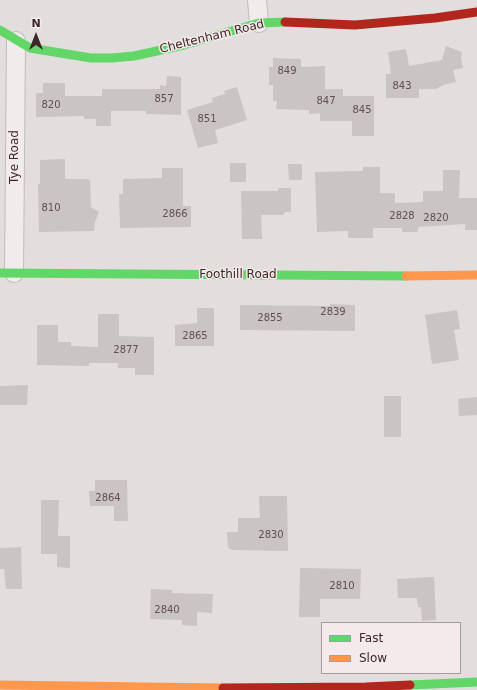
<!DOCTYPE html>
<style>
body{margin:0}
#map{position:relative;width:477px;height:690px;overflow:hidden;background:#e3dede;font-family:"DejaVu Sans",sans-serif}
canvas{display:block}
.legend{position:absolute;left:321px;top:622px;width:140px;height:52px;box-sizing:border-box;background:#f4eaeb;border:1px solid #aa9b9c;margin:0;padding:5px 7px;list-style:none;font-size:12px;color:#3c2526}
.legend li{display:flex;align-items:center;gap:8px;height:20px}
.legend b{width:20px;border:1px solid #aa9b9c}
.north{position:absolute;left:16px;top:16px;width:40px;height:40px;-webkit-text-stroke:3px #f4eaeb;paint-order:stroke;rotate:0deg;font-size:11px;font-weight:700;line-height:16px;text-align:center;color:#3c2526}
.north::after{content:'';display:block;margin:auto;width:14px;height:18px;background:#3c2526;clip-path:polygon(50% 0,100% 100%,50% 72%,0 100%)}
</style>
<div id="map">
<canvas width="477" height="690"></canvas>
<ul class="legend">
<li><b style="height:5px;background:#63d668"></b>Fast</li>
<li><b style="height:5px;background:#ff974d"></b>Slow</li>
</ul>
<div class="north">N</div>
</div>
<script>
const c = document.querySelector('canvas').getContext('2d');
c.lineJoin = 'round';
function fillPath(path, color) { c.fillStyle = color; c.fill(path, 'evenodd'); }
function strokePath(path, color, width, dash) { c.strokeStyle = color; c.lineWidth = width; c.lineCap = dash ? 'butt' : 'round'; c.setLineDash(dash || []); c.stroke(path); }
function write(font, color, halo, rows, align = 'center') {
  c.font = font + ' "DejaVu Sans",sans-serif'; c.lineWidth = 3; c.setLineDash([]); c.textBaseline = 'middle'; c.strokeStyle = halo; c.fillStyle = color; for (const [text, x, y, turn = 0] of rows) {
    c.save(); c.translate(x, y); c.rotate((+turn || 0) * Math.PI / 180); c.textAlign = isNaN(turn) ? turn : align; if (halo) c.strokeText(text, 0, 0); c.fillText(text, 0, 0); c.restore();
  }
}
fillPath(new Path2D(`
 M 446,46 L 462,52 L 461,58 L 463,68 L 453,70 L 456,82 L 443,85 L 436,89 L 419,89 L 419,98 L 386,98 L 386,74 L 391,74 L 388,52 L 406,49 L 409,66 L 442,60 Z
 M 273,58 L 301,59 L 301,67 L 325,66 L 325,89 L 343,89 L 343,96 L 374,96 L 374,136 L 352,136 L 352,121 L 320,121 L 320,113 L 309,114 L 309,110 L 276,109 L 277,101 L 273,101 L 273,85 L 269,85 L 269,67 L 273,67 Z
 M 167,76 L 181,77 L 181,115 L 146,114 L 146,111 L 111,111 L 111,126 L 96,126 L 96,119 L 84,119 L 84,116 L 36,117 L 36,93 L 43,93 L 43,83 L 65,83 L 65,96 L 102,96 L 102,89 L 160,89 L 160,85 L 166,86 Z
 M 237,87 L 247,120 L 215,130 L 218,143 L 198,148 L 187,110 L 213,102 L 212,98 L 225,94 L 224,91 Z
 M 65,159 L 65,179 L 87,179 L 90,180 L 91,207 L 99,212 L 95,222 L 94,231 L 39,232 L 38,184 L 40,184 L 40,160 Z
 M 230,163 L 246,163 L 246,182 L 230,182 Z
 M 288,164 L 302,164 L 302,180 L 289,180 Z
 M 363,167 L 380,167 L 380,193 L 395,193 L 395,203 L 423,202 L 423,191 L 443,191 L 443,170 L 460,170 L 459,198 L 477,198 L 477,230 L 465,230 L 465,224 L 418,227 L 418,232 L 402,232 L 402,228 L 373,228 L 373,238 L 348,238 L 348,231 L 317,232 L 315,172 L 363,171 Z
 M 162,168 L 183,168 L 183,206 L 191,206 L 191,227 L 120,228 L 119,194 L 123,194 L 123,179 L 162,178 Z
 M 278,188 L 291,188 L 291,212 L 285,212 L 283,215 L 261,215 L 262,239 L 242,239 L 241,191 L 278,191 Z
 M 330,304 L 355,305 L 355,331 L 240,330 L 240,305 L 330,306 Z
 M 197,308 L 214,308 L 214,346 L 175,346 L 175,325 L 197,323 Z
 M 457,310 L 460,329 L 454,330 L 459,360 L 432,364 L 425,315 Z
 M 98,314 L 119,314 L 119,336 L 154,337 L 154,375 L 135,375 L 135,368 L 118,368 L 118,363 L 89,363 L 89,366 L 37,365 L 37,325 L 58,325 L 58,342 L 71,342 L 71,346 L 98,347 Z
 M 28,385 L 27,405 L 0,405 L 0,386 Z
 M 384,396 L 401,396 L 401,437 L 384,437 Z
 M 477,397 L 477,415 L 459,416 L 458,399 Z
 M 95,480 L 127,480 L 128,521 L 114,521 L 114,506 L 90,506 L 89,491 L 95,491 Z
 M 259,496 L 287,496 L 288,551 L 233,550 L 228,548 L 227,532 L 238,532 L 238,518 L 260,518 Z
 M 41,500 L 59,500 L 58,536 L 70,536 L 70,568 L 57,567 L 57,554 L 41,554 Z
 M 21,547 L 22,589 L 6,589 L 4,569 L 0,569 L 0,548 Z
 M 300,568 L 361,569 L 360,599 L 320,599 L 320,617 L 299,617 Z
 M 434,577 L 436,620 L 422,621 L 421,607 L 418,607 L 417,598 L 398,598 L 397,579 Z
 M 151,589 L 172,590 L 172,593 L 213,594 L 212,613 L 197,612 L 197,626 L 182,625 L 182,620 L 150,619 Z`), '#cac4c4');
const street = new Path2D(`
 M 257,0 L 259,23
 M 14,273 L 16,41`);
strokePath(street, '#c1bcbc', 20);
strokePath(street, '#f0eced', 18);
strokePath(new Path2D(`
 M 0,30 L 30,48 L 91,58 L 112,58 L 134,56 L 184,45 L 259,23 L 285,22
 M 0,273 L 406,276
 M 410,685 L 477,682`), '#63d668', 9);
strokePath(new Path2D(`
 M 406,276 L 477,275
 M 0,685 L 223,688`), '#ff974d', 9);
strokePath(new Path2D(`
 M 285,22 L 355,25 L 435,18 L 477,12
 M 223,688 L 366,687 L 410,685`), '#b3261e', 9);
write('10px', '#614e4f', null, [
 ["849",287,71],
 ["843",402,86],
 ["857",164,99],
 ["847",326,101],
 ["820",51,105],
 ["845",362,110],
 ["851",207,119],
 ["810",51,208],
 ["2866",175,214],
 ["2828",402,216],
 ["2820",436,218],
 ["2839",333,312],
 ["2855",270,318],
 ["2865",195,336],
 ["2877",126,350],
 ["2864",108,498],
 ["2830",271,535],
 ["2810",342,586],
 ["2840",167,610]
]);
write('12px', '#3c2526', '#f4eaeb', [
 ["Cheltenham Road",212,37,-14],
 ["Tye Road",15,157,-90],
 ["Foothill Road",238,275]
]);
</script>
